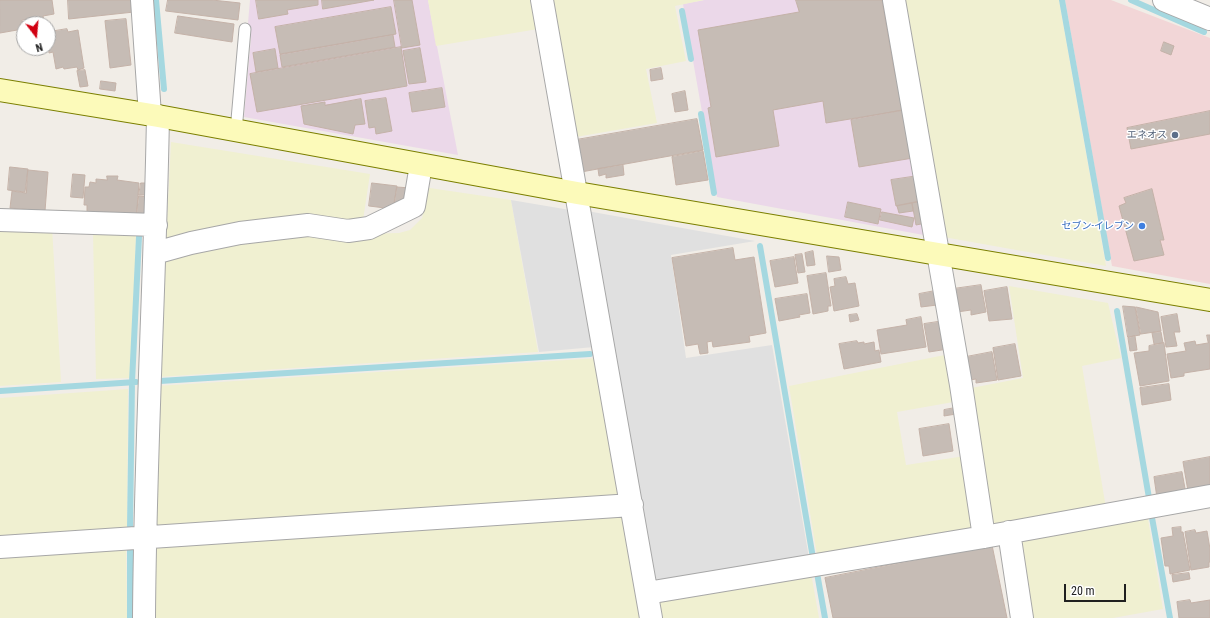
<!DOCTYPE html>
<meta charset="utf-8">
<style>
body{margin:0}
#map{position:relative;width:1210px;height:618px;overflow:hidden;background:#f1ede7;font-family:"Roboto Condensed",sans-serif}
canvas{display:block}
.north{position:absolute;left:16px;top:16px;width:40px;height:40px;box-sizing:border-box;background:#fff;border:1px solid #a6a6a6;border-radius:50%;rotate:164deg;font-size:11px;font-weight:700;line-height:16px;text-align:center;color:#202020}
.north::after{content:'';display:block;margin:auto;width:14px;height:18px;background:#d10011;clip-path:polygon(50% 0,100% 100%,50% 72%,0 100%)}
.scale{position:absolute;left:1064px;top:584px;width:62px;height:18px;box-sizing:border-box;border:2px solid #202020;border-top:0;padding-left:5px;font-size:12px;line-height:14px;white-space:nowrap;color:#202020;-webkit-text-stroke:3px #fff;paint-order:stroke}
</style>
<div id="map">
<canvas width="1210" height="618"></canvas>
<div class="north">N</div>
<div class="scale">20 m</div>
</div>
<script>
const c = document.querySelector('canvas').getContext('2d');
c.lineJoin = 'round';
function fillPath(path, color) { c.fillStyle = color; c.fill(path, 'evenodd'); }
function strokePath(path, color, width, dash) { c.strokeStyle = color; c.lineWidth = width; c.lineCap = dash ? 'butt' : 'round'; c.setLineDash(dash || []); c.stroke(path); }
function write(font, color, halo, rows, align = 'center') {
  c.font = font + ' "Roboto Condensed","Noto Sans JP",sans-serif'; c.lineWidth = 3; c.setLineDash([]); c.textBaseline = 'middle'; c.strokeStyle = halo; c.fillStyle = color; for (const [text, x, y, turn = 0] of rows) {
    c.save(); c.translate(x, y); c.rotate((+turn || 0) * Math.PI / 180); c.textAlign = isNaN(turn) ? turn : align; if (halo) c.strokeText(text, 0, 0); c.fillText(text, 0, 0); c.restore();
  }
}
fillPath(new Path2D(`
 M 1065,0 L 1111,0 L 1210,38 L 1210,284 L 1112,266 Z`), '#f2d6d7');
fillPath(new Path2D(`
 M 250,0 L 428,0 L 458,155 L 244,117 L 251,38 L 248,23 Z
 M 704,0 L 891,0 L 929,236 L 717,197 L 683,4 Z`), '#ebd8e9');
fillPath(new Path2D(`
 M 428,0 L 539,0 L 544,28 L 436,46 Z
 M 546,0 L 704,0 L 675,6 L 686,61 L 646,69 L 657,123 L 570,138 Z
 M 896,0 L 1059,0 L 1106,266 L 938,236 Z
 M 171,142 L 370,174 L 363,220 L 166,241 Z
 M 423,187 L 511,200 L 538,352 L 157,377 L 162,254 L 242,237 L 399,233 L 410,230 L 422,218 L 425,207 Z
 M 0,226 L 52,227 L 61,382 L 0,386 Z
 M 93,233 L 136,235 L 131,378 L 96,379 Z
 M 1009,286 L 1108,303 L 1121,358 L 1082,366 L 1106,508 L 991,526 L 966,389 L 1023,378 Z
 M 950,354 L 959,401 L 897,412 L 906,465 L 965,456 L 978,532 L 818,561 L 789,386 Z
 M 599,358 L 625,496 L 156,532 L 156,386 Z
 M 128,389 L 127,535 L 0,543 L 0,398 Z
 M 622,510 L 646,618 L 153,618 L 154,544 Z
 M 1147,513 L 1163,609 L 1113,618 L 1028,618 L 1018,536 Z
 M 126,544 L 127,618 L 0,618 L 0,552 Z
 M 811,573 L 819,618 L 656,618 L 659,599 Z`), '#f0f0d1');
fillPath(new Path2D(`
 M 511,200 L 570,210 L 594,347 L 539,352 Z
 M 587,211 L 755,241 L 671,255 L 686,358 L 772,345 L 809,558 L 653,586 Z`), '#e0e0e0');
strokePath(new Path2D(`
 M 156,0 L 164,89
 M 1062,0 L 1108,258
 M 1131,0 L 1204,32
 M 682,11 L 691,59
 M 701,114 L 714,193
 M 760,246 L 813,558
 M 1117,311 L 1149,498
 M 160,381 L 590,354
 M 0,391 L 136,382
 M 1151,512 L 1170,618
 M 130,528 L 132,382 L 139,237
 M 130,548 L 130,618
 M 817,573 L 825,618`), '#a5d8e0', 6);
const building = new Path2D(`
 M 0,0 L 52,0 L 54,14 L 43,16 L 44,21 L 29,24 L 28,19 L 22,20 L 23,29 L 0,33 Z
 M 68,0 L 133,0 L 134,12 L 69,19 Z
 M 168,0 L 212,0 L 240,3 L 238,20 L 166,11 Z
 M 256,0 L 318,0 L 318,5 L 287,10 L 288,14 L 259,19 Z
 M 322,0 L 374,0 L 323,9 Z
 M 394,0 L 412,0 L 420,45 L 402,48 Z
 M 796,0 L 882,0 L 895,75 L 898,74 L 904,110 L 826,123 L 823,101 L 773,110 L 779,146 L 716,157 L 708,108 L 711,107 L 698,30 L 799,12 Z
 M 391,7 L 396,34 L 280,54 L 275,27 Z
 M 178,16 L 234,24 L 232,42 L 175,33 Z
 M 126,19 L 131,65 L 110,68 L 105,21 Z
 M 67,29 L 68,32 L 78,30 L 84,68 L 78,70 L 77,67 L 64,69 L 63,67 L 56,69 L 53,52 L 49,53 L 48,37 L 50,37 L 49,32 Z
 M 393,35 L 395,47 L 282,67 L 280,55 Z
 M 1164,42 L 1174,46 L 1171,55 L 1161,51 Z
 M 401,47 L 407,86 L 257,112 L 250,74 Z
 M 420,48 L 426,82 L 409,84 L 403,51 Z
 M 275,49 L 278,68 L 256,72 L 253,53 Z
 M 661,68 L 663,79 L 651,81 L 650,70 Z
 M 85,70 L 88,86 L 80,87 L 77,71 Z
 M 101,81 L 116,83 L 115,91 L 100,89 Z
 M 442,88 L 445,107 L 412,112 L 409,93 Z
 M 685,91 L 688,110 L 675,112 L 672,94 Z
 M 386,98 L 392,131 L 376,134 L 375,127 L 369,128 L 365,101 Z
 M 361,99 L 365,124 L 355,125 L 353,134 L 304,124 L 301,106 L 325,102 L 325,105 Z
 M 904,110 L 913,158 L 859,167 L 851,120 Z
 M 1210,111 L 1210,134 L 1131,149 L 1127,128 Z
 M 697,119 L 703,150 L 581,172 L 576,140 Z
 M 703,151 L 708,180 L 676,185 L 672,157 Z
 M 623,165 L 624,175 L 606,178 L 606,174 L 599,176 L 598,169 Z
 M 10,167 L 28,169 L 25,192 L 8,190 Z
 M 28,170 L 48,172 L 45,211 L 10,208 L 12,191 L 26,193 Z
 M 73,174 L 85,175 L 83,198 L 71,197 Z
 M 107,176 L 118,176 L 117,180 L 139,183 L 136,221 L 87,212 L 87,205 L 84,205 L 85,187 L 89,187 L 90,182 L 96,183 L 96,179 L 107,180 Z
 M 918,176 L 922,201 L 896,206 L 891,180 Z
 M 141,183 L 148,183 L 147,195 L 139,195 Z
 M 372,183 L 397,186 L 393,209 L 369,206 Z
 M 397,187 L 410,188 L 408,203 L 394,208 Z
 M 1152,189 L 1164,240 L 1160,240 L 1164,255 L 1134,261 L 1119,206 L 1126,203 L 1124,198 Z
 M 139,196 L 148,197 L 146,214 L 137,213 Z
 M 922,201 L 926,223 L 916,225 L 912,203 Z
 M 848,202 L 881,209 L 878,224 L 845,217 Z
 M 912,203 L 913,211 L 899,213 L 897,206 Z
 M 882,212 L 914,218 L 912,227 L 880,220 Z
 M 733,248 L 735,260 L 754,257 L 766,333 L 749,336 L 750,342 L 713,347 L 712,341 L 707,342 L 708,353 L 700,354 L 698,344 L 686,346 L 672,258 Z
 M 813,251 L 815,265 L 807,266 L 805,253 Z
 M 802,254 L 805,272 L 798,273 L 795,255 Z
 M 827,256 L 839,257 L 841,270 L 829,272 Z
 M 794,257 L 798,283 L 775,287 L 770,261 Z
 M 826,273 L 831,306 L 828,306 L 828,311 L 813,314 L 807,276 Z
 M 846,277 L 848,284 L 855,283 L 859,306 L 834,311 L 830,287 L 835,286 L 834,279 Z
 M 981,285 L 986,312 L 971,315 L 971,310 L 957,312 L 953,289 Z
 M 1007,287 L 1012,319 L 989,321 L 984,291 Z
 M 935,291 L 937,305 L 921,307 L 919,294 Z
 M 807,294 L 810,313 L 799,315 L 800,317 L 779,321 L 775,299 Z
 M 1123,306 L 1135,307 L 1140,335 L 1128,337 Z
 M 1136,307 L 1158,312 L 1161,331 L 1141,334 Z
 M 857,314 L 859,320 L 850,322 L 849,315 Z
 M 1177,314 L 1180,332 L 1174,332 L 1177,346 L 1166,347 L 1161,317 Z
 M 921,317 L 926,347 L 881,354 L 877,330 L 907,325 L 906,320 Z
 M 944,321 L 948,349 L 929,352 L 924,324 Z
 M 1161,332 L 1163,343 L 1154,344 L 1152,333 Z
 M 1207,335 L 1210,335 L 1210,369 L 1184,373 L 1184,376 L 1171,378 L 1167,354 L 1186,351 L 1184,343 L 1195,341 L 1196,345 L 1208,343 Z
 M 1135,336 L 1137,350 L 1130,351 L 1128,338 Z
 M 857,341 L 858,343 L 864,342 L 864,344 L 874,342 L 875,351 L 879,350 L 881,362 L 844,369 L 839,344 Z
 M 1164,343 L 1169,381 L 1140,386 L 1134,353 L 1149,351 L 1149,346 Z
 M 1015,344 L 1021,376 L 998,380 L 993,348 Z
 M 992,352 L 997,380 L 976,383 L 976,379 L 970,380 L 966,357 Z
 M 1169,384 L 1171,400 L 1142,405 L 1140,388 Z
 M 955,408 L 956,414 L 944,416 L 944,410 Z
 M 949,424 L 953,451 L 923,456 L 919,429 Z
 M 1210,457 L 1210,487 L 1188,491 L 1183,462 Z
 M 1182,472 L 1186,494 L 1157,498 L 1154,477 Z
 M 1181,527 L 1181,532 L 1183,532 L 1190,570 L 1170,574 L 1169,566 L 1165,566 L 1161,538 L 1173,536 L 1172,528 Z
 M 1195,530 L 1196,533 L 1207,531 L 1210,549 L 1210,562 L 1209,562 L 1209,567 L 1191,570 L 1185,532 Z
 M 992,545 L 1007,618 L 833,618 L 825,578 Z
 M 1189,573 L 1190,579 L 1173,582 L 1172,575 Z
 M 1190,600 L 1191,603 L 1210,600 L 1210,618 L 1179,618 L 1177,602 Z`);
fillPath(building, '#c6bcb5');
strokePath(building, '#c4b2a8', 1);
const lane = new Path2D(`
 M 236,131 L 245,29`);
const street = new Path2D(`
 M 142,0 L 150,115
 M 542,0 L 651,618
 M 894,0 L 961,385 L 984,537
 M 1164,0 L 1210,19
 M 0,220 L 156,225
 M 155,253 L 191,243 L 240,233 L 308,225 L 348,231 L 369,228 L 414,206 L 421,165
 M 1009,532 L 1022,618
 M 0,547 L 632,505
 M 647,593 L 984,537 L 1210,496
 M 144,618 C 145,451 155,284 158,116`);
const secondary = new Path2D(`
 M 0,90 L 158,116 L 577,193 L 1210,300`);
strokePath(lane, '#a7a7a7', 13);
strokePath(street, '#a7a7a7', 24);
strokePath(secondary, '#7b7f00', 24);
strokePath(lane, '#fff', 11);
strokePath(street, '#fff', 22);
strokePath(secondary, '#fcfaba', 22);
for (const [x, y, r, color] of [
 [1175,135,4,"#5c6f8a"],
 [1142,226,4,"#3f7fe0"]
]) { const dot = new Path2D(); dot.arc(x, y, r, 0, 2 * Math.PI); c.fillStyle = color; c.fill(dot); strokePath(dot, '#fff', 1.5); }
write('10px', '#4e5e75', '#fff', [
 ["エネオス",1167,135]
], 'right');
write('10px', '#366cbe', '#fff', [
 ["セブン-イレブン",1134,226]
], 'right');
</script>
